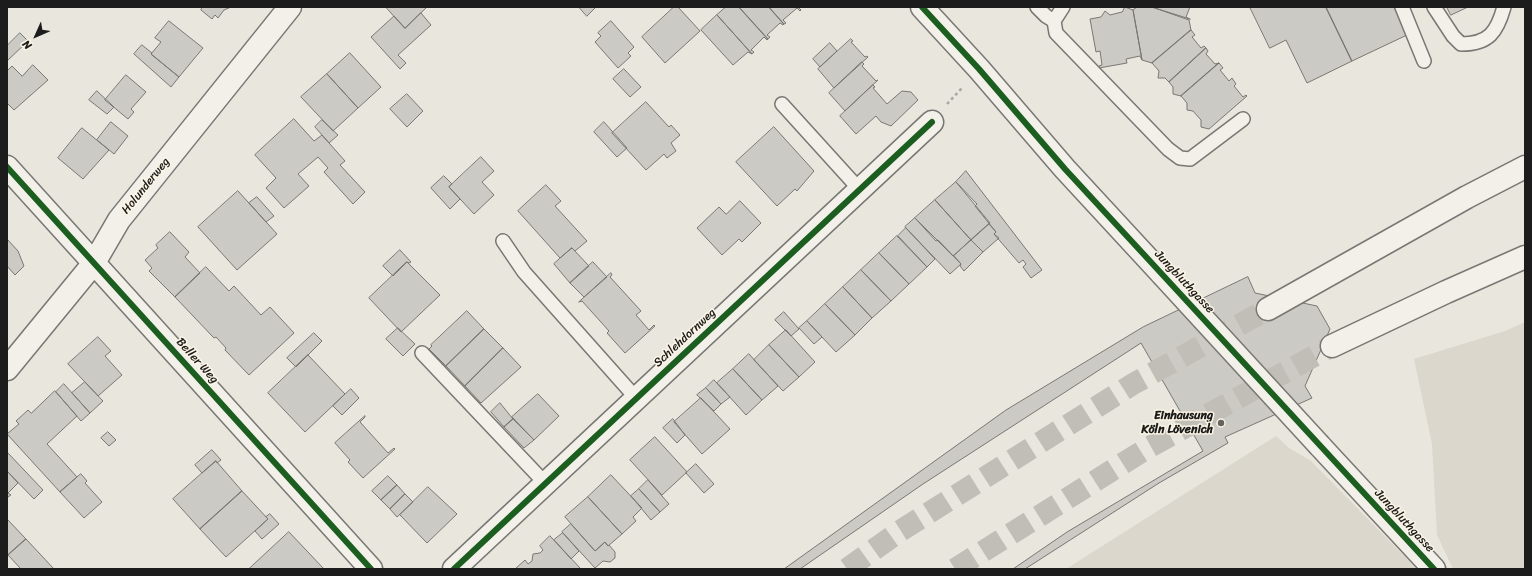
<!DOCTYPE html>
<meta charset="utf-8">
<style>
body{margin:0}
#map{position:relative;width:1532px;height:576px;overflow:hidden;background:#e9e6de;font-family:Sriracha,sans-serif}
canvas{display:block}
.frame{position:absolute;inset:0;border:8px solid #1c1c1c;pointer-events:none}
.north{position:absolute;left:16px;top:16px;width:40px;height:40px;-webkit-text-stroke:3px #fcf5e5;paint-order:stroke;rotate:225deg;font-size:11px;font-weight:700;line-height:16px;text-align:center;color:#1c1c1c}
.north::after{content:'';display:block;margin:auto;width:14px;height:18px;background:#1c1c1c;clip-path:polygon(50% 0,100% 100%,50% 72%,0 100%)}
</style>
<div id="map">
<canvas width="1532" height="576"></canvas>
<div class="frame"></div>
<div class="north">N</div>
</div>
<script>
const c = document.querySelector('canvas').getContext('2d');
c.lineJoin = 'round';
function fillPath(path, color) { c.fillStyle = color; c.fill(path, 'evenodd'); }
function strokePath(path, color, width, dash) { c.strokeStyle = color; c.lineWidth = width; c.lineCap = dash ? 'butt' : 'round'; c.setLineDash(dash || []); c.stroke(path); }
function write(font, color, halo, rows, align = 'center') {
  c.font = font + ' Sriracha,sans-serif'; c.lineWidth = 3; c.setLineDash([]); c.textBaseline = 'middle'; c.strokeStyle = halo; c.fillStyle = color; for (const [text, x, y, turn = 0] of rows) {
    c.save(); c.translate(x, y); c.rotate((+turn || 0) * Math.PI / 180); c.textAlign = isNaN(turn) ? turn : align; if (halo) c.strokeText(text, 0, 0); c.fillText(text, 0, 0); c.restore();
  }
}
fillPath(new Path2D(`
 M 1525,322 L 1525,569 L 1453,569 L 1437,535 L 1432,444 L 1414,359 L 1505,331 Z
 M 1276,436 L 1289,448 L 1311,461 L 1417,569 L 1066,569 Z`), '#dbd7cc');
const building = new Path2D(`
 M 203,7 L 231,7 L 224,10 L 218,18 L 215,15 L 212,19 L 201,10 Z
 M 386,7 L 427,7 L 405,28 Z
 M 579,7 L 596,7 L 587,16 Z
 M 674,7 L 678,7 L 700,31 L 665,63 L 642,37 Z
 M 726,7 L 739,7 L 768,39 L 767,40 L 764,37 L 751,50 L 754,52 L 752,54 L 717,15 Z
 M 739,7 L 769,7 L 784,24 L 783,25 L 780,23 L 767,35 L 770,37 L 768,39 Z
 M 769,7 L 798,7 L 801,10 L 800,11 L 797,8 L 783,20 L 786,23 L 784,24 Z
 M 1125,7 L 1133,10 L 1142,60 L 1140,56 L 1126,59 L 1127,63 L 1099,68 L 1099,66 L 1102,65 L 1100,51 L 1096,52 L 1090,19 L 1101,17 L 1105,11 L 1110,15 L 1122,12 Z
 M 1138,7 L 1152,7 L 1189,20 L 1191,30 L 1152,63 L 1142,60 L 1133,10 Z
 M 1152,7 L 1190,7 L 1186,17 L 1190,19 Z
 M 1250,7 L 1326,7 L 1352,61 L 1307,83 L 1286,40 L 1270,48 Z
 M 1326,7 L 1394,7 L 1407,35 L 1352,61 Z
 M 1447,7 L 1468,7 L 1451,15 Z
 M 421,13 L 431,25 L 398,55 L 406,63 L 400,69 L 371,37 L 394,16 L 405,28 Z
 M 717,15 L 752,54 L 748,52 L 733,65 L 701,30 Z
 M 169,21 L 203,48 L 179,77 L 151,54 L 161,42 L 155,38 Z
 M 611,21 L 634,47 L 628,53 L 631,56 L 618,68 L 595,42 L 601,36 L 598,33 Z
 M 1191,30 L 1195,35 L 1192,37 L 1201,48 L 1204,46 L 1206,48 L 1169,82 L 1165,78 L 1158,78 L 1159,71 L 1152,63 Z
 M 20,33 L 28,41 L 7,61 L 7,46 Z
 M 851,39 L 853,41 L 851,42 L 865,57 L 867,56 L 868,57 L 834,88 L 818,69 Z
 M 830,43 L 837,51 L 820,67 L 813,59 Z
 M 142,45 L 152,53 L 151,54 L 179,77 L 171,87 L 134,54 Z
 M 1206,48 L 1208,51 L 1206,54 L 1215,64 L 1219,63 L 1181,96 L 1173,94 L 1173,87 L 1169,82 Z
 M 350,53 L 381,87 L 358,108 L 327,74 Z
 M 862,62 L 864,64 L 862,66 L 876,81 L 878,80 L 845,111 L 829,93 Z
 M 1219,63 L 1223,68 L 1220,70 L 1229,81 L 1232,78 L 1236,84 L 1234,86 L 1243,97 L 1246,95 L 1247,96 L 1209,129 L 1201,127 L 1201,120 L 1193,111 L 1187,110 L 1187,103 L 1181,96 Z
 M 33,65 L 48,80 L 14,110 L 7,103 L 7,71 L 12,66 L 22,76 Z
 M 624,69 L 641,87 L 630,97 L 613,79 Z
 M 327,74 L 358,108 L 333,131 L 301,97 Z
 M 126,75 L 146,92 L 131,109 L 134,112 L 128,119 L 105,100 Z
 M 873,85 L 875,87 L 873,88 L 887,104 L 902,91 L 911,92 L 918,100 L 891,126 L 881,122 L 876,116 L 856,134 L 840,116 Z
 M 97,91 L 114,107 L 107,114 L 89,100 Z
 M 407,94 L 423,111 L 407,127 L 390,109 Z
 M 646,102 L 669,127 L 671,125 L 680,135 L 671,143 L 676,151 L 667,158 L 664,154 L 646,170 L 612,133 Z
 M 294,119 L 314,141 L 322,135 L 345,161 L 340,165 L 365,192 L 353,204 L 324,172 L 328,168 L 318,157 L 298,174 L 309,186 L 284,208 L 266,188 L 276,178 L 255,155 Z
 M 322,120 L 338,135 L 329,143 L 315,127 Z
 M 111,122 L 128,136 L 114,154 L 97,140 Z
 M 604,122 L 627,148 L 617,157 L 594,132 Z
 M 774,127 L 814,171 L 797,191 L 795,189 L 777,206 L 736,162 Z
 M 82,128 L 109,150 L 83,179 L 58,158 Z
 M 481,157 L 494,171 L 482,182 L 494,195 L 474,214 L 449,187 Z
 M 966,171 L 1042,270 L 1031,278 L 1023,267 L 1026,264 L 1023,260 L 1019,263 L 994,234 L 996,232 L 975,206 L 977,204 L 956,182 Z
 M 444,176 L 452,184 L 449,187 L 460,199 L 450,209 L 431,188 Z
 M 956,182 L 990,223 L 971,240 L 935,200 Z
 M 546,185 L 561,201 L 555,206 L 587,241 L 575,251 L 572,248 L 560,258 L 518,211 Z
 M 238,191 L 277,234 L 237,270 L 198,227 Z
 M 257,197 L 274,216 L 266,222 L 249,203 Z
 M 935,200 L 971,240 L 953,256 L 915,218 Z
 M 740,201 L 761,223 L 742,242 L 739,239 L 722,255 L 697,228 L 719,207 L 726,214 Z
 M 915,218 L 936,241 L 938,240 L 961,264 L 950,274 L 905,227 Z
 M 989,224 L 996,232 L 994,234 L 999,238 L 983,252 L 971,240 Z
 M 906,228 L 935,259 L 927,267 L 898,236 Z
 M 170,232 L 189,252 L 185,257 L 200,273 L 175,297 L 149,271 L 152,268 L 145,260 L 158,248 L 156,245 Z
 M 897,236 L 927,267 L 909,284 L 879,253 Z
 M 7,239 L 18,251 L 24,266 L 15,275 L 7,266 Z
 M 971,240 L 983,252 L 964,271 L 960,266 L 961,264 L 954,256 Z
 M 572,248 L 589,266 L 570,283 L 554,264 Z
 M 400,250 L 411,262 L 409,263 L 407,262 L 393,276 L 383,266 Z
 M 879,253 L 909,284 L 891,301 L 861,270 Z
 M 407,262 L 440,295 L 401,332 L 369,298 Z
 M 593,262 L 607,277 L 584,297 L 570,283 Z
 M 206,267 L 229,291 L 234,286 L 261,315 L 270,307 L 294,333 L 249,375 L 225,350 L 226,348 L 216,337 L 214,338 L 175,297 Z
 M 861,270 L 891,301 L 872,318 L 843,287 Z
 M 611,273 L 612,275 L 610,277 L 641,311 L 636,315 L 649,330 L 654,325 L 655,326 L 625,353 L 607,333 L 609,331 L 582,301 L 579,302 Z
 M 1248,277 L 1255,293 L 1317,306 L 1330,329 L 1305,386 L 1312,398 L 1225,437 L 1228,443 L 1159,483 L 1025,569 L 1013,569 L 1067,532 L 1203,451 L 1141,343 L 923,484 L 800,569 L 784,569 L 1006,410 L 1143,327 Z
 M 843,287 L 872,318 L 855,335 L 825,304 Z
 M 825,304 L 855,335 L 836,352 L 807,321 Z
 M 467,311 L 484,329 L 446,366 L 429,349 L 432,346 L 431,345 Z
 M 784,312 L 799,329 L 791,336 L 775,320 Z
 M 807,321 L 822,337 L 814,344 L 799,328 Z
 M 398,328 L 415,344 L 403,356 L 386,339 Z
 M 484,329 L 503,348 L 465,386 L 446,366 Z
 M 786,330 L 815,362 L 799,377 L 769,345 Z
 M 314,333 L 322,341 L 296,367 L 287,358 Z
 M 98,337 L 111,351 L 105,356 L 122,375 L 98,396 L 68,364 Z
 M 769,345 L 799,377 L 783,391 L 754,360 Z
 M 503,348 L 521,367 L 481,403 L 465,386 Z
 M 749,354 L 778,386 L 762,400 L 733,369 Z
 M 308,355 L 345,394 L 305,432 L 268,393 Z
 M 733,369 L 762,400 L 746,415 L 717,383 Z
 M 714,380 L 730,397 L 721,404 L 706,388 Z
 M 85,382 L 103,401 L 90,413 L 72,393 Z
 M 64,384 L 90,413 L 81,421 L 56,392 Z
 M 706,388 L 721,404 L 714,411 L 697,395 Z
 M 351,389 L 359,398 L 342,415 L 333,406 Z
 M 55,391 L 77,416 L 47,444 L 77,477 L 60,492 L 7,434 L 19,424 L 16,421 L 28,410 L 31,413 Z
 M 538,394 L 559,416 L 534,440 L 512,417 Z
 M 701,398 L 730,429 L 702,454 L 674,422 Z
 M 500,403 L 513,419 L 504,427 L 491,412 Z
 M 365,416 L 365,417 L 360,422 L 388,453 L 394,448 L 395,449 L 363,478 L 348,462 L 350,460 L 335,443 Z
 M 513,419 L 534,440 L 524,448 L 504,427 Z
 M 673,419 L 685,435 L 677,443 L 663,428 Z
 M 108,432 L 116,440 L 109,446 L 101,438 Z
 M 655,437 L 687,472 L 662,495 L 630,460 Z
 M 212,450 L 221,460 L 217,463 L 216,461 L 202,473 L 195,465 Z
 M 7,452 L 43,490 L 34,499 L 7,471 Z
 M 216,461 L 242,491 L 200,529 L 173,499 Z
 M 696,464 L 714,484 L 704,493 L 686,473 Z
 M 7,471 L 18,483 L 8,493 L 11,495 L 8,497 Z
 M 81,474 L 87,481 L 85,483 L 102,502 L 84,518 L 60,492 Z
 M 611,475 L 642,508 L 633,517 L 636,521 L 622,534 L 588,497 Z
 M 388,476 L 397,485 L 381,500 L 372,491 Z
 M 648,480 L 669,504 L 660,512 L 639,489 Z
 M 397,485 L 405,494 L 390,509 L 381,500 Z
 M 428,487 L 457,514 L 427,543 L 400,515 Z
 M 639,489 L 660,512 L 651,520 L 631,496 Z
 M 242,491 L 268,519 L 226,557 L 200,529 Z
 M 405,494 L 413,502 L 397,517 L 390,509 Z
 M 588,497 L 622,534 L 608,546 L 605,542 L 595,551 L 565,517 Z
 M 270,514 L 279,524 L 262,539 L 255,531 L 268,519 L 266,517 Z
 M 7,519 L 26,539 L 7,556 Z
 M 571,524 L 595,551 L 605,542 L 608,546 L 609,545 L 615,552 L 615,558 L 610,562 L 603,561 L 595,568 L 562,532 Z
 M 289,532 L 324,569 L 249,569 Z
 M 563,533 L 579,551 L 571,559 L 554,540 Z
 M 550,536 L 581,569 L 515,569 L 525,560 L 528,564 L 532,561 L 533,554 L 540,553 L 543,550 L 540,546 Z
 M 26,539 L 54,569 L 21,569 L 8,555 Z`);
fillPath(building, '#cccac4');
strokePath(building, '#787773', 1);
strokePath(new Path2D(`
 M 847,569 L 900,531 L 1133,384 L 1268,309
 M 955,569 L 1146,449 L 1332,346`), '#c0beb7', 22, [22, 11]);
const lane = new Path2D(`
 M 1037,7 L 1046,16 L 1054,21
 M 1063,7 L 1054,21 L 1056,33 L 1168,149 L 1180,158 L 1190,159 L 1243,119
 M 1402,7 L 1424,61
 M 1434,7 L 1453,36 L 1461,44 C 1489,44 1497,32 1504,7
 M 782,104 L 860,190
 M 503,241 L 524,272 L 636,398
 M 422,353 L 545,483`);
const street = new Path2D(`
 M 922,7 L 979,69 L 1065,169 L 1162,274
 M 7,167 L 371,569
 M 7,369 L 94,263 L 119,220 L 290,7
 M 1320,446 L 1434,569
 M 454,569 L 932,122`);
const highway = new Path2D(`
 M 1268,309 L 1467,197 L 1525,167
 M 1332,346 L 1446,292 L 1525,257`);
strokePath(lane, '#787773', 16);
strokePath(street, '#787773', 25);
strokePath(highway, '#787773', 25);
strokePath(new Path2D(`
 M 947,104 L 963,87`), '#a9a7a3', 2.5, [3, 3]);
strokePath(lane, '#f3f0ea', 13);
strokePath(street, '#f3f0ea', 22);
strokePath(highway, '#f3f0ea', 22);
const streetBridge = new Path2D(`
 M 1162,274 L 1320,446`);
strokePath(streetBridge, '#787773', 25, []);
strokePath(streetBridge, '#f3f0ea', 22);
strokePath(new Path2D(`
 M 922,7 L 979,69 L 1065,169 L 1434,569
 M 7,167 L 371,569
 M 454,569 L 932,122`), '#1b5e20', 6);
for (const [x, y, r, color] of [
 [1221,423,4,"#646360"]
]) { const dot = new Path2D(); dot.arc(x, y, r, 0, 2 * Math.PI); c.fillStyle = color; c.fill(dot); strokePath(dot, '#fcf5e5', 1.5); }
write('12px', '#1c1c1c', '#fcf5e5', [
 ["Holunderweg",146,186,-51],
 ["Jungbluthgasse",1184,282,47],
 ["Schlehdornweg",685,338,-43],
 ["Beller Weg",197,361,48],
 ["Jungbluthgasse",1404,521,47]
]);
write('bold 12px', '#1c1c1c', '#fcf5e5', [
 ["Einhausung",1213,416],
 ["Köln Lövenich",1213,430]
], 'right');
</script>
